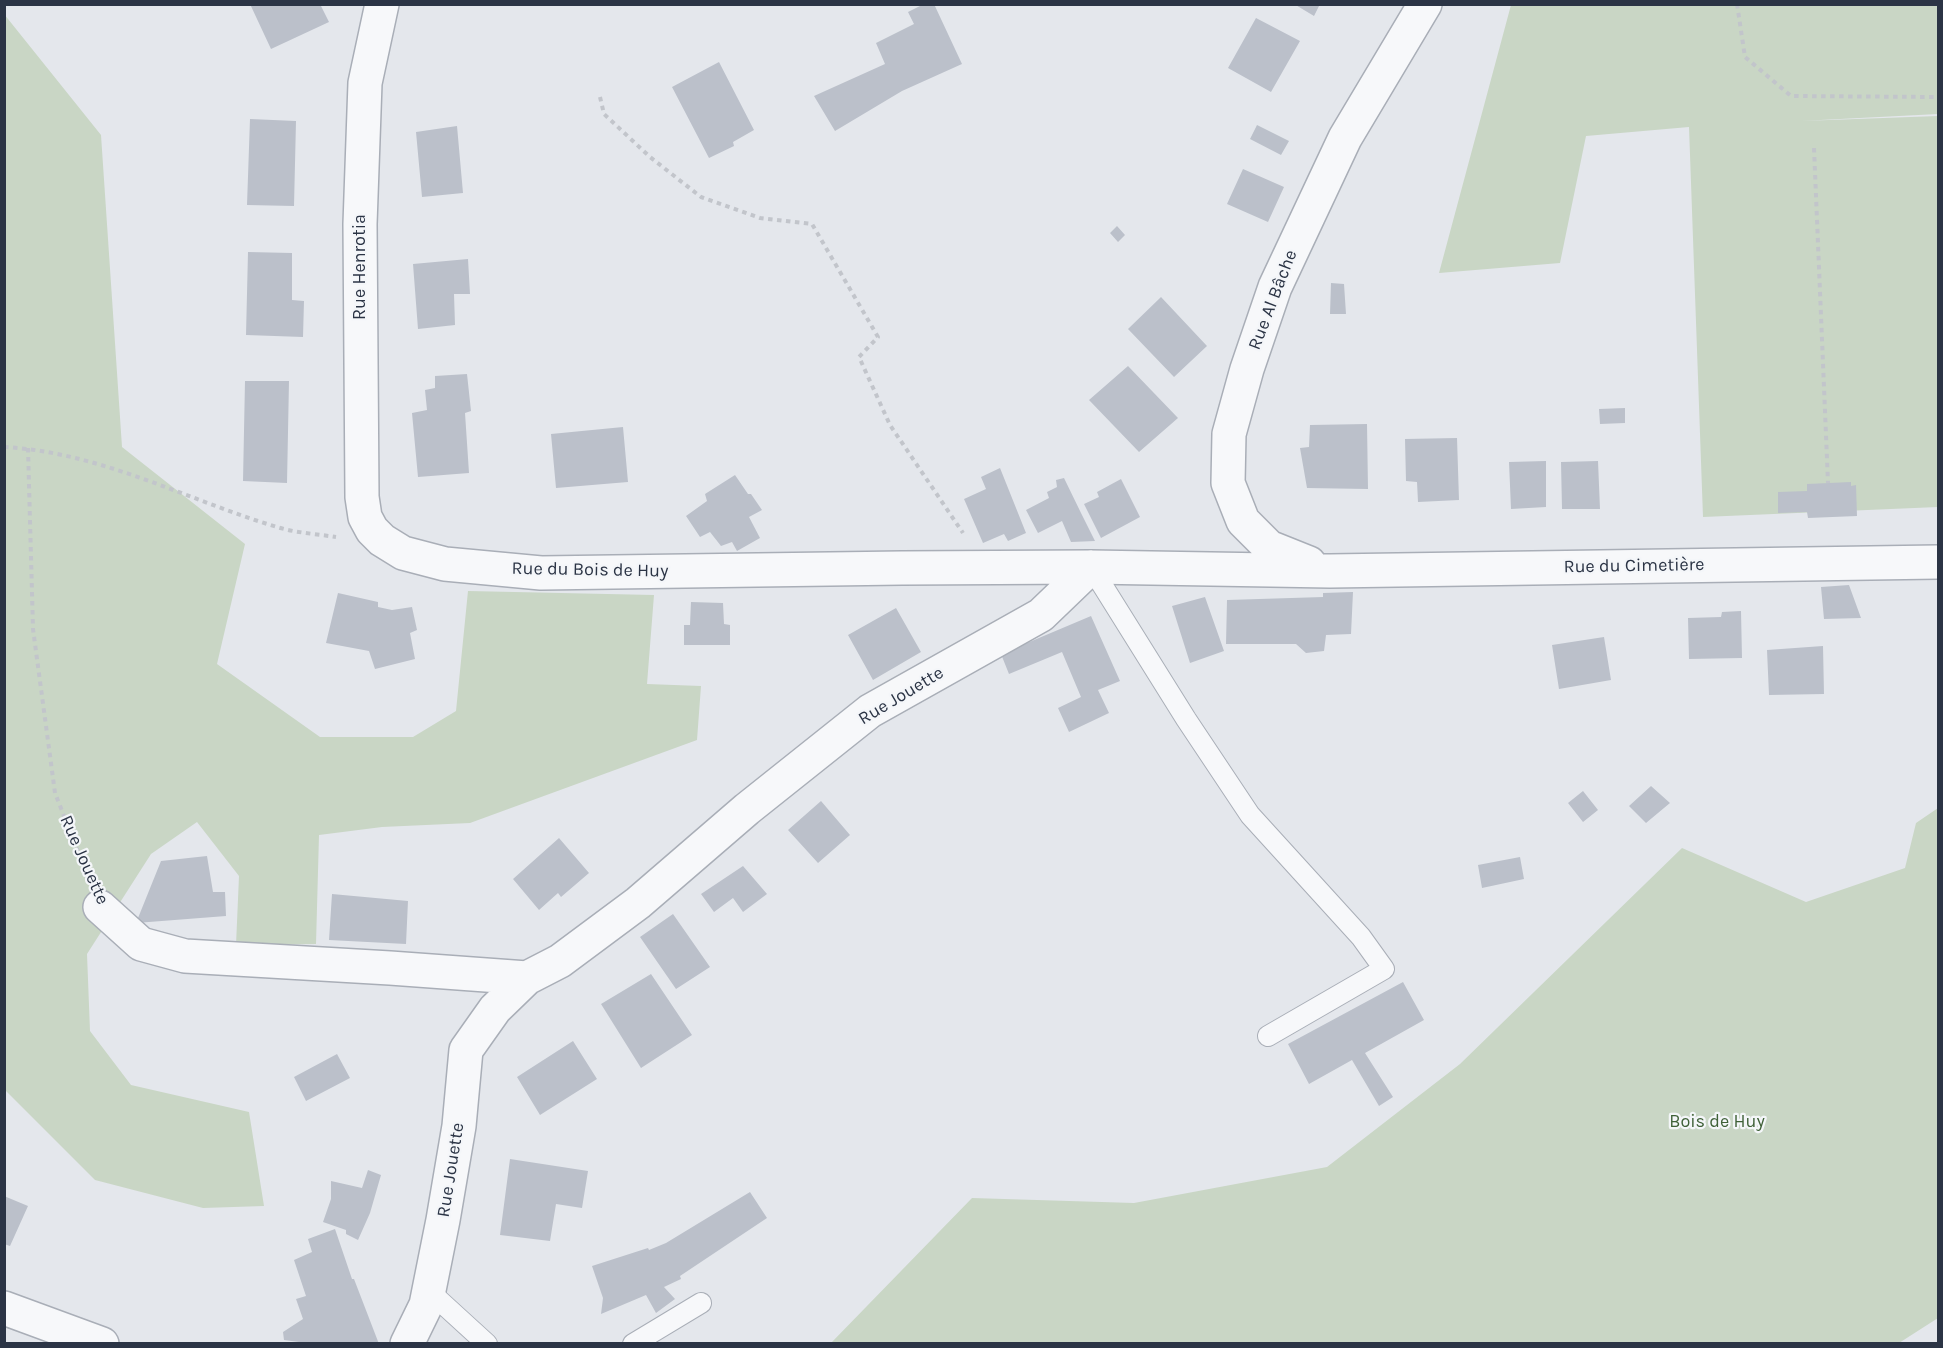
<!DOCTYPE html>
<meta charset="utf-8">
<style>
body{margin:0}
#map{position:relative;width:1943px;height:1348px;overflow:hidden;background:#e4e7ec;font-family:Karla,sans-serif}
canvas{display:block}
.frame{position:absolute;inset:0;border:6px solid #2b3445;pointer-events:none}
</style>
<div id="map">
<canvas width="1943" height="1348"></canvas>
<div class="frame"></div>
</div>
<script>
const c = document.querySelector('canvas').getContext('2d');
c.lineJoin = 'round';
function fillPath(path, color) { c.fillStyle = color; c.fill(path, 'evenodd'); }
function strokePath(path, color, width, dash) { c.strokeStyle = color; c.lineWidth = width; c.lineCap = dash ? 'butt' : 'round'; c.setLineDash(dash || []); c.stroke(path); }
function write(font, color, halo, rows, align = 'center') {
  c.font = font + ' Karla,sans-serif'; c.lineWidth = 4.5; c.setLineDash([]); c.textBaseline = 'middle'; c.strokeStyle = halo; c.fillStyle = color; for (const [text, x, y, turn = 0] of rows) {
    c.save(); c.translate(x, y); c.rotate((+turn || 0) * Math.PI / 180); c.textAlign = isNaN(turn) ? turn : align; if (halo) c.strokeText(text, 0, 0); c.fillText(text, 0, 0); c.restore();
  }
}
fillPath(new Path2D(`
 M 1511,5 L 1938,5 L 1938,114 L 1801,121 L 1938,116 L 1938,507 L 1703,517 L 1689,127 L 1586,136 L 1560,263 L 1439,273 Z
 M 4,14 L 101,135 L 122,447 L 245,544 L 217,664 L 320,737 L 413,737 L 456,711 L 468,591 L 654,595 L 647,684 L 701,686 L 697,740 L 470,823 L 382,827 L 319,835 L 316,944 L 236,945 L 239,876 L 197,822 L 151,854 L 87,954 L 90,1031 L 131,1085 L 249,1112 L 264,1206 L 203,1208 L 95,1180 L 5,1090 Z
 M 1938,808 L 1938,1318 L 1899,1343 L 831,1343 L 972,1198 L 1134,1203 L 1327,1167 L 1460,1064 L 1682,848 L 1806,902 L 1905,868 L 1916,823 Z`), '#c9d6c5');
fillPath(new Path2D(`
 M 250,4 L 320,4 L 329,22 L 271,49 Z
 M 924,4 L 934,4 L 962,64 L 902,91 L 835,131 L 814,96 L 885,64 L 876,43 L 914,24 L 908,12 Z
 M 1294,4 L 1320,4 L 1314,16 Z
 M 1256,18 L 1300,41 L 1271,92 L 1228,68 Z
 M 719,62 L 754,130 L 733,142 L 734,146 L 709,158 L 672,87 Z
 M 250,119 L 296,121 L 294,206 L 247,205 Z
 M 1257,125 L 1289,141 L 1281,155 L 1250,139 Z
 M 457,126 L 463,193 L 422,197 L 416,132 Z
 M 1243,169 L 1284,187 L 1268,222 L 1227,204 Z
 M 1117,226 L 1125,235 L 1118,242 L 1110,233 Z
 M 248,252 L 292,253 L 292,300 L 304,301 L 303,337 L 246,335 Z
 M 468,259 L 470,294 L 454,294 L 455,325 L 418,329 L 413,264 Z
 M 1331,283 L 1344,284 L 1346,314 L 1330,314 Z
 M 1161,297 L 1207,346 L 1174,377 L 1128,329 Z
 M 1128,366 L 1178,418 L 1139,452 L 1089,400 Z
 M 467,374 L 471,411 L 465,413 L 469,473 L 418,477 L 412,413 L 427,410 L 425,390 L 435,388 L 435,376 Z
 M 245,381 L 289,381 L 287,483 L 243,481 Z
 M 1625,408 L 1625,423 L 1600,424 L 1599,409 Z
 M 1367,424 L 1368,489 L 1307,488 L 1300,448 L 1309,447 L 1310,425 Z
 M 623,427 L 628,482 L 556,488 L 551,434 Z
 M 1457,438 L 1459,500 L 1418,502 L 1417,482 L 1406,481 L 1405,439 Z
 M 1546,461 L 1546,507 L 1511,509 L 1509,462 Z
 M 1598,461 L 1600,509 L 1562,509 L 1561,462 Z
 M 1000,468 L 1026,533 L 1008,541 L 1004,534 L 983,543 L 964,499 L 986,489 L 981,477 Z
 M 735,475 L 748,494 L 751,494 L 762,510 L 749,517 L 760,538 L 737,551 L 732,542 L 721,546 L 710,532 L 700,537 L 686,516 L 707,501 L 705,494 Z
 M 1064,478 L 1081,513 L 1095,541 L 1071,542 L 1062,521 L 1038,533 L 1026,510 L 1049,498 L 1047,492 L 1057,487 L 1056,480 Z
 M 1121,479 L 1140,517 L 1101,538 L 1084,504 L 1099,497 L 1097,492 Z
 M 1851,482 L 1851,486 L 1856,485 L 1857,516 L 1808,518 L 1807,512 L 1778,513 L 1778,492 L 1807,491 L 1807,484 Z
 M 1849,585 L 1861,618 L 1824,619 L 1821,587 Z
 M 1353,592 L 1351,634 L 1326,635 L 1324,651 L 1306,653 L 1296,644 L 1226,644 L 1227,600 L 1323,597 L 1323,593 Z
 M 338,593 L 378,602 L 378,607 L 392,610 L 412,607 L 417,630 L 410,633 L 415,659 L 375,669 L 369,651 L 326,643 Z
 M 1205,597 L 1224,651 L 1190,663 L 1172,606 Z
 M 691,602 L 723,603 L 724,624 L 730,625 L 730,645 L 684,645 L 684,625 L 690,625 Z
 M 896,608 L 921,652 L 873,680 L 848,635 Z
 M 1741,611 L 1742,658 L 1689,659 L 1688,618 L 1721,617 L 1722,612 Z
 M 1091,616 L 1120,681 L 1098,690 L 1109,713 L 1069,732 L 1058,708 L 1081,697 L 1062,652 L 1009,674 L 1001,654 Z
 M 1604,637 L 1611,680 L 1559,689 L 1552,645 Z
 M 1823,646 L 1824,694 L 1769,695 L 1767,650 Z
 M 1651,786 L 1670,803 L 1646,823 L 1629,806 Z
 M 1583,791 L 1598,810 L 1583,822 L 1568,803 Z
 M 821,801 L 850,835 L 818,863 L 788,830 Z
 M 559,838 L 589,873 L 561,897 L 558,893 L 539,910 L 513,879 Z
 M 207,856 L 213,892 L 225,892 L 226,916 L 136,923 L 161,861 Z
 M 1520,857 L 1524,879 L 1482,888 L 1478,865 Z
 M 743,866 L 767,894 L 743,912 L 733,898 L 714,912 L 701,894 Z
 M 332,894 L 408,901 L 406,944 L 329,940 Z
 M 673,914 L 710,967 L 676,989 L 640,937 Z
 M 651,974 L 692,1035 L 641,1068 L 601,1004 Z
 M 1403,982 L 1424,1020 L 1365,1053 L 1393,1097 L 1379,1106 L 1352,1060 L 1309,1084 L 1288,1044 Z
 M 573,1041 L 597,1079 L 540,1115 L 517,1077 Z
 M 337,1054 L 350,1078 L 306,1101 L 294,1077 Z
 M 510,1159 L 588,1171 L 582,1208 L 556,1204 L 550,1241 L 500,1235 Z
 M 368,1170 L 381,1175 L 370,1213 L 358,1240 L 346,1234 L 346,1230 L 323,1222 L 331,1199 L 331,1181 L 362,1188 Z
 M 750,1192 L 767,1218 L 680,1276 L 681,1279 L 664,1287 L 675,1299 L 656,1313 L 646,1295 L 601,1314 L 603,1298 L 592,1266 L 648,1248 L 649,1250 L 666,1243 Z
 M 4,1196 L 28,1206 L 10,1246 L 4,1244 Z
 M 335,1229 L 352,1279 L 354,1279 L 379,1344 L 299,1344 L 299,1342 L 284,1340 L 283,1332 L 303,1319 L 296,1299 L 306,1296 L 294,1260 L 312,1252 L 308,1239 Z`), '#bbc0ca');
const service = new Path2D(`
 M 1091,567 L 1186,719 L 1250,815 L 1361,937 L 1384,969 L 1268,1036
 M 429,1291 L 487,1344
 M 633,1344 L 701,1303`);
const minor = new Path2D(`
 M 382,4 L 365,83 L 360,224 L 362,497 L 365,517 L 372,530 L 382,540 L 403,553 L 445,564 L 541,573 L 902,568 L 1091,567 L 1330,571 L 1938,562
 M 1309,563 L 1269,547 L 1243,521 L 1228,483 L 1229,434 L 1247,369 L 1275,287 L 1345,138 L 1425,4
 M 100,907 L 141,944 L 185,956 L 390,968 L 527,978
 M 4,1308 L 102,1344
 M 407,1344 L 426,1305 L 443,1220 L 459,1126 L 466,1050 L 495,1009 L 527,978 L 560,961 L 638,903 L 747,809 L 870,711 L 1041,615 L 1091,567`);
strokePath(service, '#a9aeb7', 22);
strokePath(minor, '#a9aeb7', 36);
strokePath(new Path2D(`
 M 1737,4 L 1745,57 L 1791,96 L 1938,97
 M 600,97 L 604,114 L 650,157 L 701,197 L 760,218 L 812,224 L 878,337 L 859,357 L 890,425 L 963,533
 M 1814,148 L 1828,483
 M 4,447 C 100,452 187,500 277,527 C 296,533 317,534 336,537
 M 28,448 L 33,629 L 55,793 L 88,877`), '#c2c5cb', 4, [4.5, 4.5]);
strokePath(service, '#f7f8fa', 20);
strokePath(minor, '#f7f8fa', 33);
write('18px', '#2b3445', '#f4f6f9', [
 ["Rue Henrotia",360,267,-90],
 ["Rue Al Bâche",1273,300,-69],
 ["Rue du Cimetière",1634,566,-1],
 ["Rue du Bois de Huy",590,570,1],
 ["Rue Jouette",901,696,-31],
 ["Rue Jouette",84,860,66],
 ["Rue Jouette",451,1170,-81]
]);
write('18px', '#3f6138', '#f4f6f9', [
 ["Bois de Huy",1717,1122]
]);
</script>
